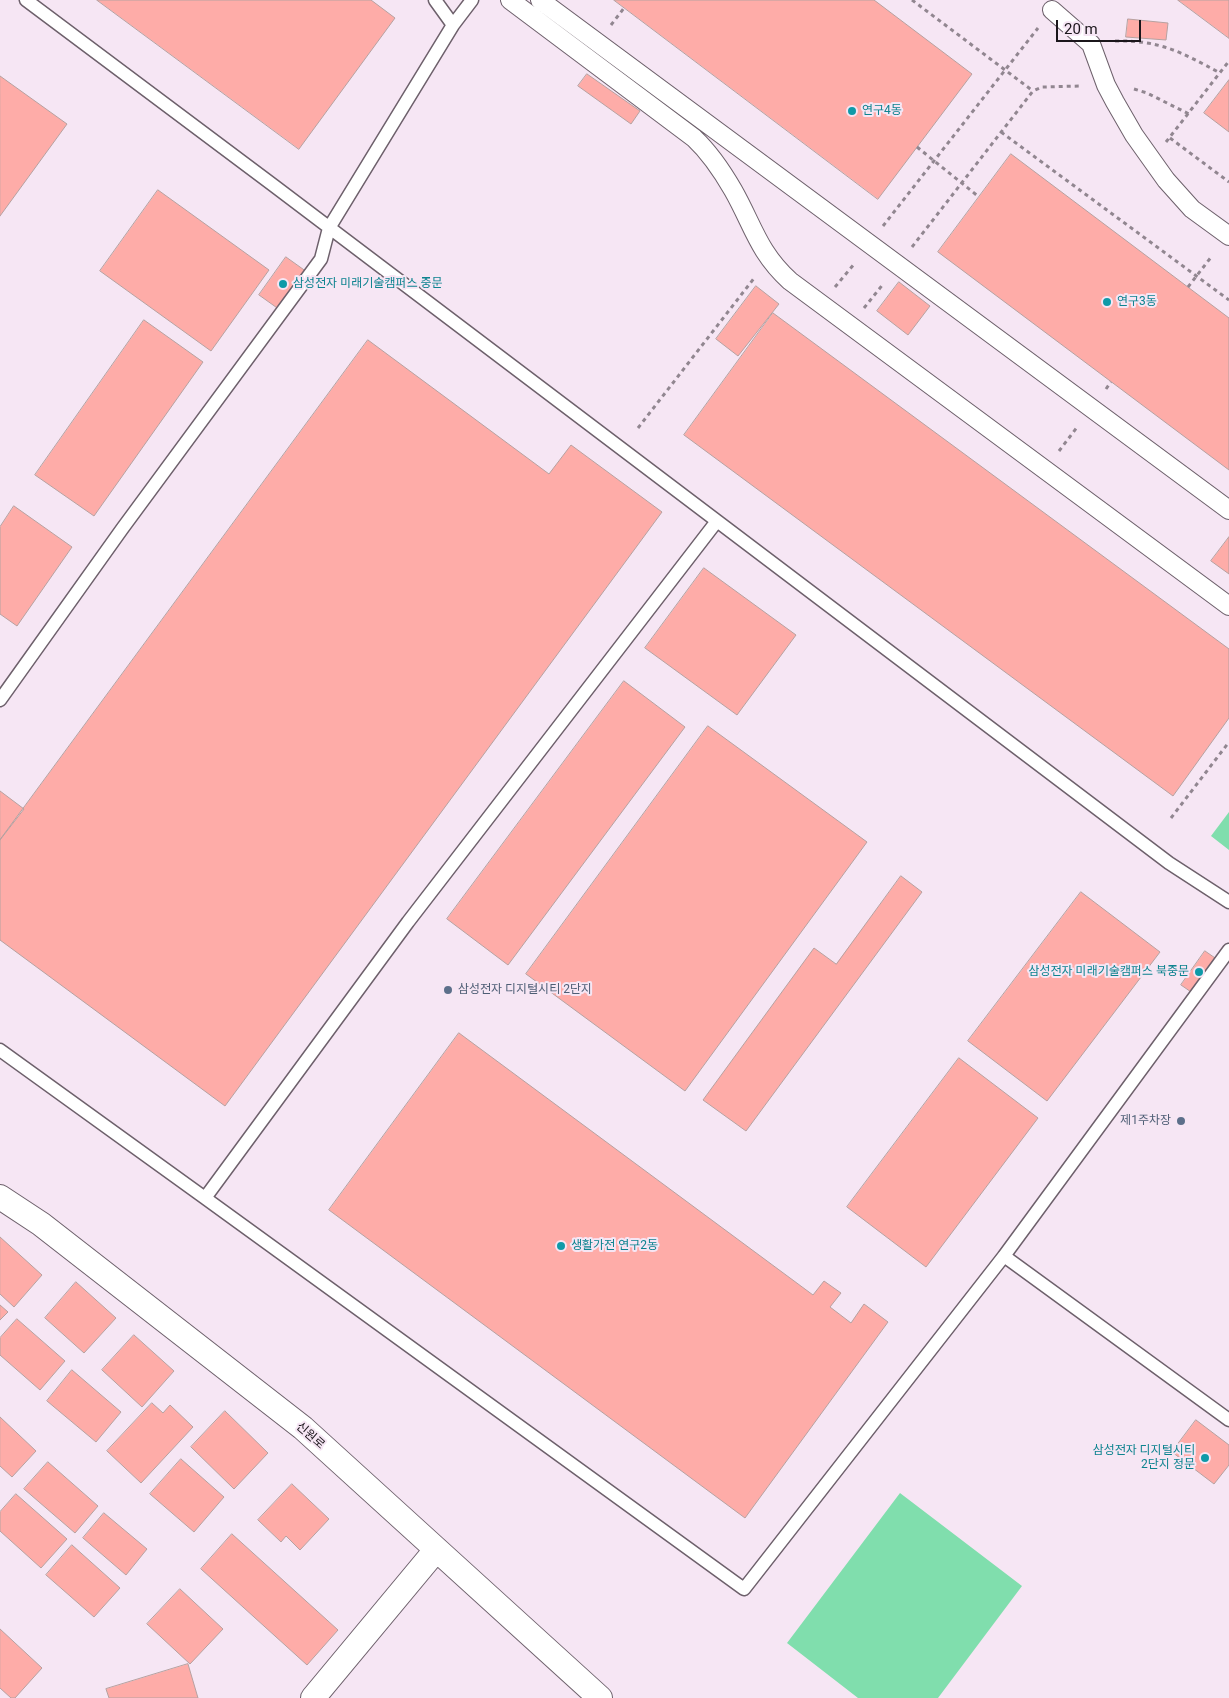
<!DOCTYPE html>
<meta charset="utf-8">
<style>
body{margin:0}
#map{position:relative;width:1229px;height:1698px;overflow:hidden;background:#f6e6f4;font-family:Roboto,sans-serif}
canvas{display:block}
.scale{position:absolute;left:1056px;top:20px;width:85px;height:22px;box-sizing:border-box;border:2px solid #1b161b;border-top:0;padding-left:6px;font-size:15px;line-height:18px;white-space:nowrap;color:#1b161b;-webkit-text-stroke:4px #f6e6f4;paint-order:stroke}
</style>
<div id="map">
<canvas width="1229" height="1698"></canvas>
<div class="scale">20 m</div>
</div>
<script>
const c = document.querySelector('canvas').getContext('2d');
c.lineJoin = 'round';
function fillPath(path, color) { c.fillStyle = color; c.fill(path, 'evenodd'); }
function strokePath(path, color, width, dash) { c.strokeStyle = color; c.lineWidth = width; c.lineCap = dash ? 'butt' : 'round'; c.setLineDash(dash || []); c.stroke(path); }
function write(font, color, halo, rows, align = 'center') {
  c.font = font + ' Roboto,"Noto Sans KR",sans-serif'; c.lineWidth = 4; c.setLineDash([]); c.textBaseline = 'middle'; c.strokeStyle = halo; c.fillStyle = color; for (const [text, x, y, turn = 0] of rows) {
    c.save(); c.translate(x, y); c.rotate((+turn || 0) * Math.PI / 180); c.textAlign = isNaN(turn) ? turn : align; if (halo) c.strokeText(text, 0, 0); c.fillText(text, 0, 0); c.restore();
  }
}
fillPath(new Path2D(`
 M 1229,812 L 1229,850 L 1211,836 Z
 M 900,1493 L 1022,1586 L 938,1698 L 858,1698 L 787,1643 Z`), '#80dead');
const building = new Path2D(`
 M 97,0 L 371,0 L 395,18 L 299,149 Z
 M 614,0 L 874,0 L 972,74 L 878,199 Z
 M 1178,0 L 1229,0 L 1229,38 Z
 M 1128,19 L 1168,23 L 1166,40 L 1126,37 Z
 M 587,74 L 640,111 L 631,124 L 578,86 Z
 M 0,76 L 67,124 L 0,216 Z
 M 1229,80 L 1229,132 L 1204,113 Z
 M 1011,154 L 1229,318 L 1229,470 L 938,252 Z
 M 158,190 L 269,270 L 211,351 L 100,271 Z
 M 286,257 L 307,272 L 280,310 L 259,295 Z
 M 899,282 L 930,306 L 908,335 L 877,311 Z
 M 756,286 L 779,304 L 738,356 L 716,339 Z
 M 773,313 L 1229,649 L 1229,718 L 1173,796 L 684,435 Z
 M 144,320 L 203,362 L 94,516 L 35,475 Z
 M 368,340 L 549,474 L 571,445 L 662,512 L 225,1106 L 0,940 L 0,840 Z
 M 14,506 L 72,547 L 17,626 L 0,614 L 0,527 Z
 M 1229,537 L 1229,574 L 1211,561 Z
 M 704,568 L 796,635 L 737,715 L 645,648 Z
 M 624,681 L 685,727 L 508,965 L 447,919 Z
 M 708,726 L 867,842 L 685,1091 L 526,974 Z
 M 0,791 L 24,809 L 0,840 Z
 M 901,876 L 922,892 L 746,1131 L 703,1100 L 814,948 L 836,964 Z
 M 1081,892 L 1160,952 L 1047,1101 L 968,1041 Z
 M 1205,951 L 1218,960 L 1194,994 L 1181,985 Z
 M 459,1033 L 813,1295 L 824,1281 L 841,1293 L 830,1307 L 851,1323 L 864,1304 L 888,1322 L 745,1518 L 329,1210 Z
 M 959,1058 L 1038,1118 L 926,1267 L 847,1207 Z
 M 0,1237 L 42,1275 L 14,1307 L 0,1294 Z
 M 76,1282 L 116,1318 L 84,1353 L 45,1318 Z
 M 0,1305 L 8,1312 L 0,1320 Z
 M 17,1319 L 65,1361 L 40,1390 L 0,1355 L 0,1338 Z
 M 134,1335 L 174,1371 L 142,1407 L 102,1370 Z
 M 72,1370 L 121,1412 L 96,1442 L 47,1401 Z
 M 152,1403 L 163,1413 L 170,1405 L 193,1427 L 141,1483 L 107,1451 Z
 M 225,1411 L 268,1453 L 234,1489 L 191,1447 Z
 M 0,1417 L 36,1451 L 12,1477 L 0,1466 Z
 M 1196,1420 L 1229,1445 L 1229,1465 L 1214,1484 L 1172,1452 Z
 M 181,1459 L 224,1497 L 194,1532 L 150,1494 Z
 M 48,1462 L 98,1506 L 75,1533 L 24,1489 Z
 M 292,1484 L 329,1519 L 300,1550 L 286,1536 L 281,1542 L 258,1520 Z
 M 16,1494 L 67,1539 L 41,1568 L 0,1531 L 0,1512 Z
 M 104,1513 L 147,1549 L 126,1575 L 83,1538 Z
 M 232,1534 L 338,1630 L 307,1665 L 201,1569 Z
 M 72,1545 L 120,1588 L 94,1617 L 46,1575 Z
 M 180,1589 L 223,1629 L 190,1664 L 147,1624 Z
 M 0,1629 L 42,1668 L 15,1698 L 11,1698 L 0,1688 Z
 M 188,1664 L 198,1698 L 109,1698 L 106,1689 Z`);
fillPath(building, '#feaca8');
strokePath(building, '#b6a1a0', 1);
const service = new Path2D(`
 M 26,0 L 273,185 L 1169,863 L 1229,902
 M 435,0 L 453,25
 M 717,521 L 408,922 L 205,1198 L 744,1589 L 1004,1256 L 1229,950
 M 0,700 L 122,529 L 321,259 L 329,228 L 453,25 L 472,0
 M 0,1050 L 205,1198
 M 1004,1256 L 1229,1420`);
const pedestrian = new Path2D(`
 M 510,0 L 694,138 C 710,153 722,171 733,190 C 753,225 758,252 790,281 L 1229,606
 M 540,0 L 1229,510
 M 1052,10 L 1091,44 L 1106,85 L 1115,102 L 1134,135 L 1166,180 L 1192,209 L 1229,236`);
const minor = new Path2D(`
 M 0,1197 L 41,1224 L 303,1428 L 600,1698
 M 313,1698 L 436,1550`);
strokePath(service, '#6d606b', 15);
strokePath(pedestrian, '#6d606b', 20);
strokePath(minor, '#6d606b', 26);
strokePath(new Path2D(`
 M 912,0 L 1033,91
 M 611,25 L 624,8
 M 1115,41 C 1160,40 1181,52 1220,73
 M 1134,89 L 1147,93 L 1189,114
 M 1001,132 L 1229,300
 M 1170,138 L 1229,182
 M 1166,142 L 1229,61
 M 917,147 L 979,197
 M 883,226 L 1038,28
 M 912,247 L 1033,91 L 1042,87 L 1081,86
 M 835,287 L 855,263
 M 864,308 L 884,283
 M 1106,389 L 1111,382
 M 638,428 L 755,277
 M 1059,451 L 1078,426
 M 1171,818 L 1229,742`), '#918690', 3, [4, 4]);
strokePath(service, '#fff', 12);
strokePath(pedestrian, '#fff', 18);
strokePath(minor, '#fff', 24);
strokePath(new Path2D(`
 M 1188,287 L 1212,256`), '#918690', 3, [4, 4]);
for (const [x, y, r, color] of [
 [852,111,5,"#0f9aa8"],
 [283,284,5,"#0f9aa8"],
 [1107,302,5,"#0f9aa8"],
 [1199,972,5,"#0f9aa8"],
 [448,990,5,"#5c6f8a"],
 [1181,1121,5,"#5c6f8a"],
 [561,1246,5,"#0f9aa8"],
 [1205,1458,5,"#0f9aa8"]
]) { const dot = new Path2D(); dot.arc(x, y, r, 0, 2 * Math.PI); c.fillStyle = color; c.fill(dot); strokePath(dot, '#f6e6f4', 2); }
write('12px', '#0d838f', '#f6e6f4', [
 ["연구4동",862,111],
 ["삼성전자 미래기술캠퍼스 중문",293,284],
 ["연구3동",1117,302],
 ["삼성전자 미래기술캠퍼스 북중문",1189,972,"right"],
 ["생활가전 연구2동",571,1246],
 ["삼성전자 디지털시티",1195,1451,"right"],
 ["2단지 정문",1195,1465,"right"]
], 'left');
write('12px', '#4e5e75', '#f6e6f4', [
 ["삼성전자 디지털시티 2단지",458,990],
 ["제1주차장",1171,1121,"right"]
], 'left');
write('12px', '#1b161b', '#f6e6f4', [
 ["신원로",310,1436,41]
]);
</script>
